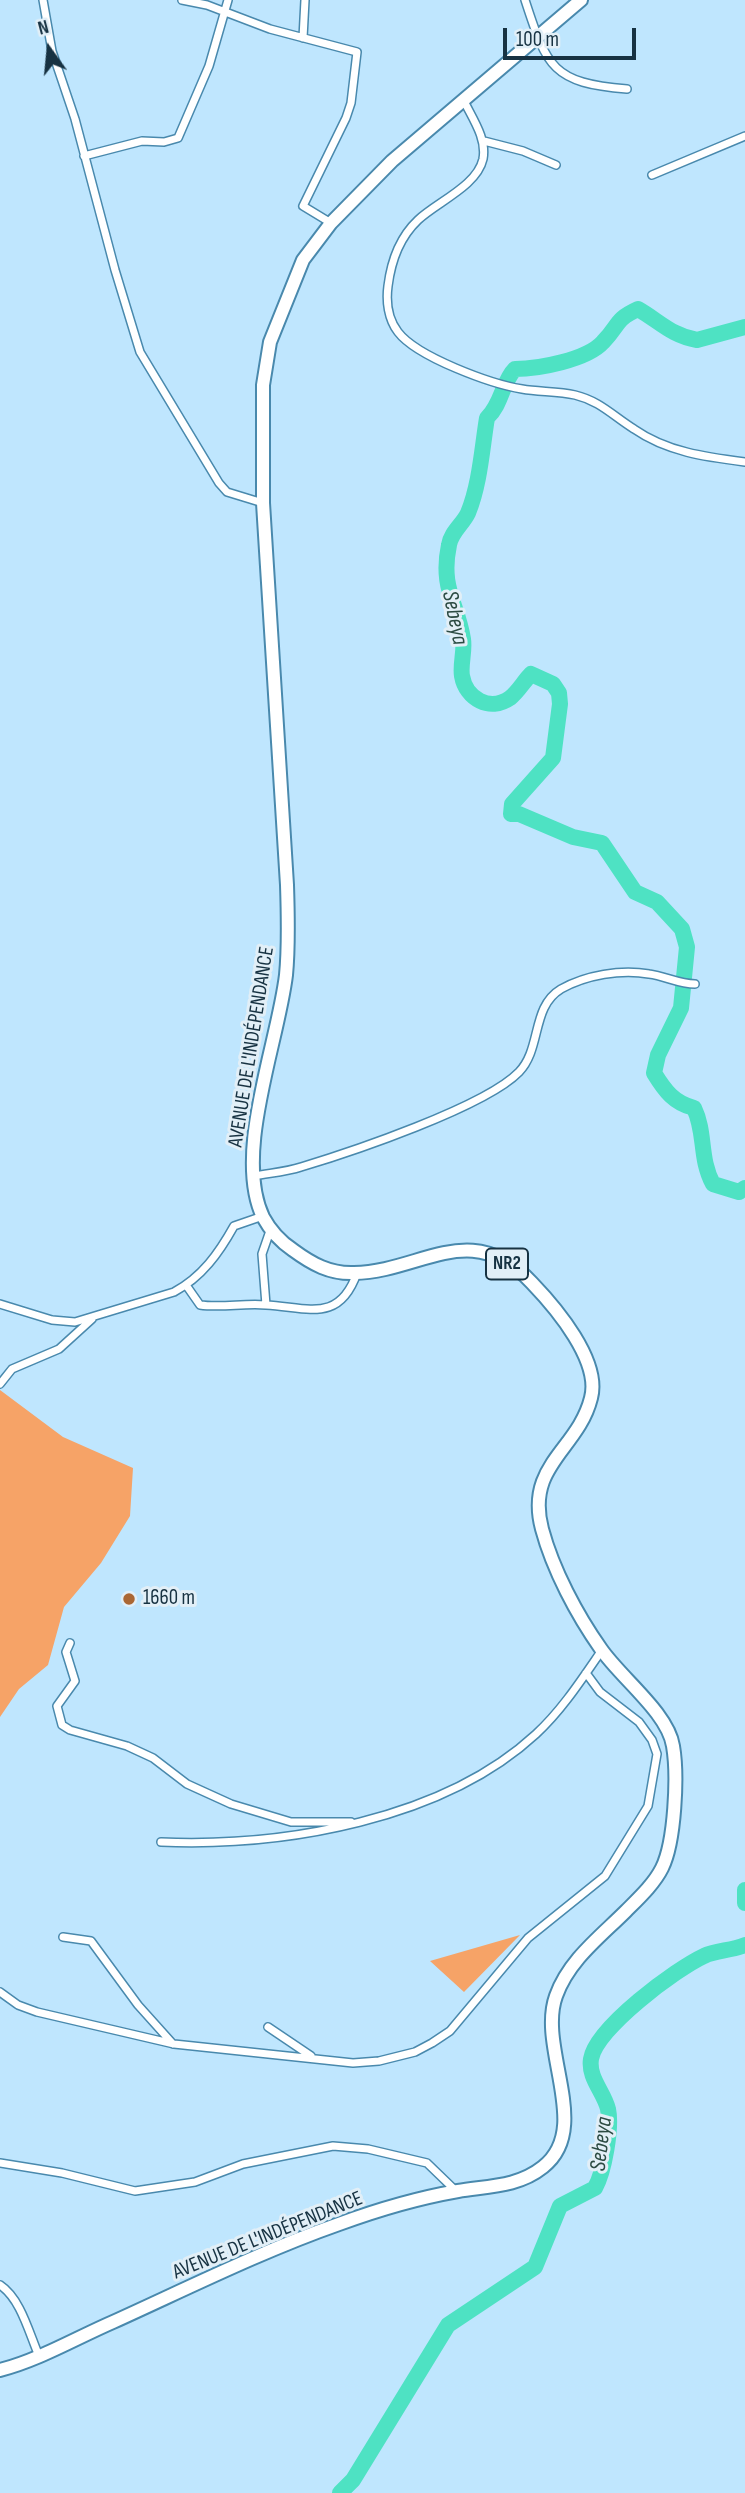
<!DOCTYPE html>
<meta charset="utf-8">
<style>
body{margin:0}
#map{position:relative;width:745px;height:2493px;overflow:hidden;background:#bfe6fe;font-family:"Sofia Sans Condensed",sans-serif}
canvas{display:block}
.north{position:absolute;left:14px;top:14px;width:70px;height:70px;-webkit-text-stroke:5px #e2eff7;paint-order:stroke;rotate:345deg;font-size:19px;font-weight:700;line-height:28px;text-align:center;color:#173242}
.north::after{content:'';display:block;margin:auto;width:24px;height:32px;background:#173242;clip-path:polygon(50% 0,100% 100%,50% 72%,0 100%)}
.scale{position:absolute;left:503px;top:28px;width:133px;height:32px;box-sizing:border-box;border:4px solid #173242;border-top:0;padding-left:9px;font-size:21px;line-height:24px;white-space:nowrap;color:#173242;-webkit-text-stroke:5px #e2eff7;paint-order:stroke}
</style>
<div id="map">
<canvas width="745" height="2493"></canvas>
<div class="north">N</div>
<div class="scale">100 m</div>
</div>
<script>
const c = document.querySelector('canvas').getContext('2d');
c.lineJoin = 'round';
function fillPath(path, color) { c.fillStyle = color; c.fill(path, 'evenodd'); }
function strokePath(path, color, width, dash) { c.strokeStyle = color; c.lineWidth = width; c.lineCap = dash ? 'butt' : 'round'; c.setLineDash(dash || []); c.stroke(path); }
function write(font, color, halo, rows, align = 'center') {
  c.font = font + ' "Sofia Sans Condensed",sans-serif'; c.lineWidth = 6; c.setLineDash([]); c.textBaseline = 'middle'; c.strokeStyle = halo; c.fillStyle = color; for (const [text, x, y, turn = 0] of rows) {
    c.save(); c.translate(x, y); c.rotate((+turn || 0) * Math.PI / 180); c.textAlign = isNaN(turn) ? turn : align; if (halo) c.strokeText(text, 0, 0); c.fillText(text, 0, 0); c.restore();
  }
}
fillPath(new Path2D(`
 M 0,1390 L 63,1437 L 133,1468 L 130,1516 L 101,1563 L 64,1607 L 48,1665 L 19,1689 L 0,1717 Z
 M 520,1935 L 464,1992 L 430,1961 Z`), '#f6a367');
strokePath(new Path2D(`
 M 745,327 L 697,340 C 672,336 659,321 638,309 C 614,320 620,325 603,342 C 587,360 538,369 515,369 C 502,382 502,404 487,418 C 482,448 480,484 468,513 C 463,524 451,532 449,545 C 440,588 457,602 463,639 C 465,651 460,665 462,676 C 466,699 490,712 510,698 C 518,692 524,681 531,674 L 553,684 L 559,693 L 560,704 L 553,758 L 512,804 L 511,814 L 519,814 L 573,837 L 602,843 L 635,892 L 657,902 L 682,929 L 687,947 L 681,1008 L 658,1055 L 654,1073 C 665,1091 674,1103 694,1108 C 706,1133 699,1158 713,1184 L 739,1192 L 745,1188
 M 745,1890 L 745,1903
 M 340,2493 L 353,2480 L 448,2325 L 535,2267 L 560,2206 L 595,2188 C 604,2172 612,2128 608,2109 C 604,2092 588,2078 591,2059 C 596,2028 676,1969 704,1956 C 716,1950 731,1951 745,1945`), '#4ee2c3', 16);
const minor = new Path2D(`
 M 43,0 L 52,51 L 75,119 L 115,270 L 140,352 L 219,483 L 227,492 L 263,503
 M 182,0 L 207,5 L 270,29 L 357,52 L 351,103 L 346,118 L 303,206 L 331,223
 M 525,0 C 547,68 553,83 627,89
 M 303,38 L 305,0
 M 463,99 C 472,118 487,138 483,159 C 477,186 437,202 418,220 C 400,237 391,262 388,286 C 386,301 388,319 398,332 C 417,357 491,384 522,389 C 539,392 558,391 575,395 C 600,401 613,416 634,429 C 667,452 706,457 745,462
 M 484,141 L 523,151 L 556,165
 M 84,156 L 142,141 L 164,142 L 178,138 L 209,66 L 228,0
 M 652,175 L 745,136
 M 254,1176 C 269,1173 286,1172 301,1167 C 351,1152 485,1107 519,1072 C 542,1048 531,1007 561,989 C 586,975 621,969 649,974 C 665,976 679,984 695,984
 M 186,1285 L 200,1305 C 222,1308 244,1303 266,1305 C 307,1307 339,1324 357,1273
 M 0,1304 L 52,1320 L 75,1322 L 174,1292 C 202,1277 219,1253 234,1226 L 263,1216
 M 266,1305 L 262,1254 L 271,1228
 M 0,1384 L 12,1369 L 59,1349 L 92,1319
 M 70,1643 L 66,1652 L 75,1681 L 57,1706 L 62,1725 L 70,1730 L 127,1746 L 153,1758 L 187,1784 L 231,1804 L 291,1822 L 351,1822
 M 161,1842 C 284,1847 443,1820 536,1734 C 562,1710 582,1679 602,1650
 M 63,1937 L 91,1941 L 138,2005 L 173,2044
 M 0,1992 L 18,2005 L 37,2012 L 174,2044 L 353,2063 L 379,2061 L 415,2052 L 432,2043 L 450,2031 L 528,1938 L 605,1876 L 648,1806 L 657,1754 L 652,1740 L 639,1722 L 600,1692 L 586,1673
 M 268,2027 L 311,2056
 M 0,2163 L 62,2173 L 135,2191 L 195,2182 L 243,2164 L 333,2146 L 368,2149 L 427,2163 L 456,2191
 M 0,2285 C 21,2299 29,2333 39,2356`);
const trunk = new Path2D(`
 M 0,2370 C 39,2360 76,2338 113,2322 C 188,2288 262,2251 339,2224 C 377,2210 418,2198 458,2191 C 488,2186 518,2187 543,2167 C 593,2128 537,2048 556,1996 C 569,1960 600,1937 626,1911 C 639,1898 654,1884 662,1868 C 675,1842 678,1775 673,1746 C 668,1713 621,1678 601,1649 C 577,1615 553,1570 542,1529 C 525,1465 578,1450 591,1398 C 601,1361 556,1308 532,1283 C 471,1217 421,1272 354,1273 C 330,1274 312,1264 293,1250 C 281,1242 270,1230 263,1217 C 233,1154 278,1043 286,975 C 289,945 288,915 287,885 L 263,503 L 263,385 L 270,342 L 303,260 L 331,223 L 392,161 L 581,0`);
strokePath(minor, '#4989ad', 10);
strokePath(trunk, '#4989ad', 16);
strokePath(minor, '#fff', 7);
strokePath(trunk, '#fff', 12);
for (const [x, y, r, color] of [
 [129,1599,7,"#aa6734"]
]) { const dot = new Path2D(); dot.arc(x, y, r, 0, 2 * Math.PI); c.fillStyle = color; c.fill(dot); strokePath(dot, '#e2eff7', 2.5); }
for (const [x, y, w] of [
 [507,1264,42]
]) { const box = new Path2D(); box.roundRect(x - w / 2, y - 15.5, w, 31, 5); c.fillStyle = '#e2eff7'; c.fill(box); strokePath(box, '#173242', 2); }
write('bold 19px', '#173242', null, [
 ["NR2",507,1264]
]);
write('21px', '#173242', '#e2eff7', [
 ["AVENUE DE L'INDÉPENDANCE",252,1047,-81],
 ["AVENUE DE L'INDÉPENDANCE",268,2236,-22]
]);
write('21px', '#173242', '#e2eff7', [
 ["1660 m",143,1599]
], 'left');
write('italic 23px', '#2c4b43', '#e2eff7', [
 ["Sebeya",454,618,78],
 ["Sebeya",602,2144,-83]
]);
</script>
